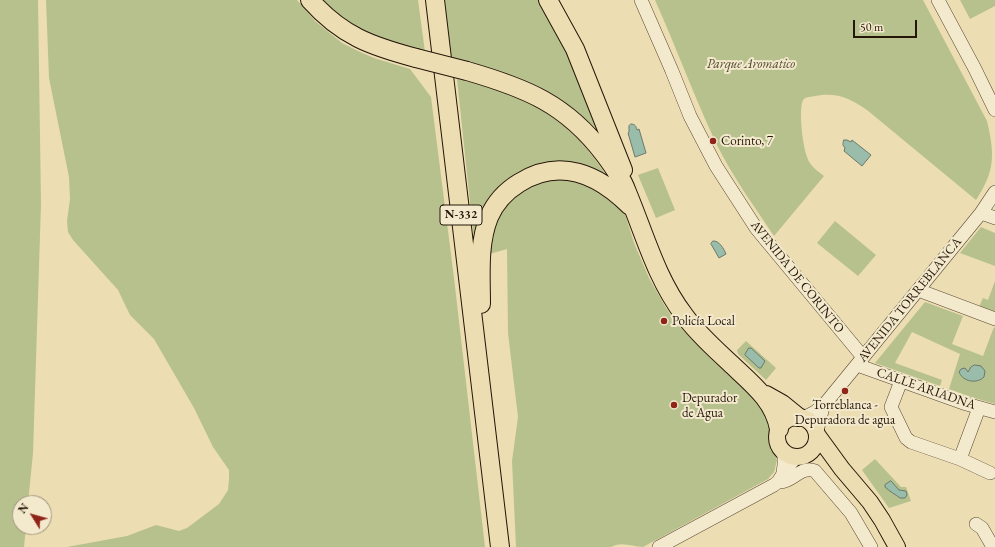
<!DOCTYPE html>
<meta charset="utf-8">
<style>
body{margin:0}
#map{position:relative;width:995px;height:547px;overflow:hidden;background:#ecddb2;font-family:"EB Garamond",serif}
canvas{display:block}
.north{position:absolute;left:12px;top:495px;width:40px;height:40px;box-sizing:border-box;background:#f3e9cd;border:1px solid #a1957f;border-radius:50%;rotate:307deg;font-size:11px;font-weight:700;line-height:16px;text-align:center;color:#251609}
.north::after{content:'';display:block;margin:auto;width:14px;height:18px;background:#8f2418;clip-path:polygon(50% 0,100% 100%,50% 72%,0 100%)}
.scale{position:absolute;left:853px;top:20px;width:64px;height:18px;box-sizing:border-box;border:2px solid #251609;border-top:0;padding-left:5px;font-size:12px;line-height:14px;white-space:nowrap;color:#251609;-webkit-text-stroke:3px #f3e9cd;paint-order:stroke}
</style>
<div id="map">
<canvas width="995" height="547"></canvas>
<div class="north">N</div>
<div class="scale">50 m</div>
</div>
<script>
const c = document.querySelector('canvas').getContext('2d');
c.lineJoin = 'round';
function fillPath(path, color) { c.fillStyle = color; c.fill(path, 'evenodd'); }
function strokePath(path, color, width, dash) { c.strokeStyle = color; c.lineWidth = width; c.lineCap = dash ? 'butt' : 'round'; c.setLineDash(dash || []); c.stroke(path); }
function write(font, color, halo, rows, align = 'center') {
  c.font = font + ' "EB Garamond",serif'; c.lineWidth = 4; c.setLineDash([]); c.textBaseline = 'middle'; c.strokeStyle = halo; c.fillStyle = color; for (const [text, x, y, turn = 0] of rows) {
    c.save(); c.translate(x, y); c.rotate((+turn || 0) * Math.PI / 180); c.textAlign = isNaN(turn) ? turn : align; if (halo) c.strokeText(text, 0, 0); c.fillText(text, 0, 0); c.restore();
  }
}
fillPath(new Path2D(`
 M 0,0 L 38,0 L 41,204 L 33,453 L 28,503 L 20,503 L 20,527 L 26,527 L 24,547 L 0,547 Z
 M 46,0 L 297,0 L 315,21 L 342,43 L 358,51 L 374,58 L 410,69 L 431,97 L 454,278 L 485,547 L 67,547 L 127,536 L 156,525 L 179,531 L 187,528 L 219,504 L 228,490 L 229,479 L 229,470 L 213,447 L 194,408 L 154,339 L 130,315 L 118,290 L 73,240 L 68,232 L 67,221 L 70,199 L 69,177 L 49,78 Z
 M 322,0 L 418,0 L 425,52 L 368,35 L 344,21 Z
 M 444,0 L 543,0 L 554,21 L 604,135 C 589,122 575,109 558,98 C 526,77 488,68 451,59 Z
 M 655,0 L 923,0 L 987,121 C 995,155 995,171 976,200 L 867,110 C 849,98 837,92 815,96 C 812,97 806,96 803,100 C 798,110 803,154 810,163 C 813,168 819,172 824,176 L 774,236 C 754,206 732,176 716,143 C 694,96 676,47 655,0 Z
 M 960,0 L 995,0 L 995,6 L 970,19 Z
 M 457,79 C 526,94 572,119 609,180 L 589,167 L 566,163 L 538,164 L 516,175 L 481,214 L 474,240 Z
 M 658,168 L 675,210 L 656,218 L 638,175 Z
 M 539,177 L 587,180 L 619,203 L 625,214 L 634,243 L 649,278 L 666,308 L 678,325 L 714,362 L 762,405 L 771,425 L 770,441 L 777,460 L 774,472 L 768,479 L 643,547 C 632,547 623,541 611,547 L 516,547 L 512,461 L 518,417 L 508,333 L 507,249 L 486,255 L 488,237 L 503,204 Z
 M 835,221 L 876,255 L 858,276 L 817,243 Z
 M 981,227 L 995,233 L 995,266 L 960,253 Z
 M 995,281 L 995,313 L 979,307 L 983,298 L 988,300 Z
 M 925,302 L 963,316 L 952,344 L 983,356 L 994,327 L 995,328 L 995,404 L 971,397 L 949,389 L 960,354 L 912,332 L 895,363 L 942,380 L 940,386 L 875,363 Z
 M 746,341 L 776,368 L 766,380 L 738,354 L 737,350 Z
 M 875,459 L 901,487 L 906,487 L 911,501 L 889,508 L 862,470 Z`), '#b7c18d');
const water = new Path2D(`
 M 631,124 C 635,124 636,126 637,130 L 639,129 L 646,153 L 635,157 L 628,133 L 629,132 L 629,126 Z
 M 844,140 L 847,140 L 851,142 L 852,140 L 871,155 L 862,166 L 844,151 L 845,148 L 843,145 Z
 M 713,241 C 719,240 724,249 726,254 L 719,258 L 711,244 Z
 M 749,348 L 751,348 L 765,361 L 761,368 L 759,368 L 745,355 Z
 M 975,365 L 981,366 L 985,371 L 984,377 C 977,384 963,382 959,372 L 961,369 L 965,368 L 968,372 L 971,367 Z
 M 891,481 L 899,490 L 906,491 L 907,495 L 905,498 L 900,498 C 895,494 890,492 885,487 L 885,485 Z`);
fillPath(water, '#99bcab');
strokePath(water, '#6b7a6a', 1);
const minor = new Path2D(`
 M 641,0 L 672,71 L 690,116 L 716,166 L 756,228 L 863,357
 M 938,0 L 975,69 L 995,110
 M 981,213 L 995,218
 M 918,290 L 995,319
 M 857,365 L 963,403 L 995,412
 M 901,381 L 891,407 L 906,438 L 911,442 L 960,459 L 990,473
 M 803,418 L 815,412 L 824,405 L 981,213 L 995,192
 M 817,431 L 823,407
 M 960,459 L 979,408
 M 783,473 L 784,465 L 784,452
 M 778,482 C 792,483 801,465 815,471 L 851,513 L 871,547
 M 976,524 L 982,528 L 993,547
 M 659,547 L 774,485 L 778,482 L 788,466 L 797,457`);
const major = new Path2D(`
 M777 437a20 20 0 1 1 40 0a20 20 0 1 1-40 0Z
 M 818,436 L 842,469 L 870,502 L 882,520 L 897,547`);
const highway = new Path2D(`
 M 310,0 C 342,36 371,46 416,58
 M 435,0 L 500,547
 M 548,0 L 575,49 L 623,170
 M 467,71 C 526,88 566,104 604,154 C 613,166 622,178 627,192 C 645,235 656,278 684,315 C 697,333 714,348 730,363 C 751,383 774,400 779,429
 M 481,304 C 481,276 478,244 489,217 C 495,203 506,191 519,183 C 560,157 598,174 630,206
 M 766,395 L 782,404 L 798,417`);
strokePath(minor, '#574833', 14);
strokePath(major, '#251609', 18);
strokePath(highway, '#251609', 20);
strokePath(minor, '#f3e9cd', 13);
strokePath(major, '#ecddb2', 16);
strokePath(highway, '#ecddb2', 18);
const highwayBridge = new Path2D(`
 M 416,58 L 467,71`);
strokePath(highwayBridge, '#251609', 20, []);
strokePath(highwayBridge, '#ecddb2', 18);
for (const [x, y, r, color] of [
 [713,141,4,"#8f2418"],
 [664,321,4,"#8f2418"],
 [845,391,4,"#8f2418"],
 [674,405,4,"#8f2418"]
]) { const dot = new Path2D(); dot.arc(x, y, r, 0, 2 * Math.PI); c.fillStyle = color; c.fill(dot); strokePath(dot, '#f3e9cd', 1.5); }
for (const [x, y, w] of [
 [461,215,42]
]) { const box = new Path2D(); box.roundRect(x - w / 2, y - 10, w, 20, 3); c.fillStyle = '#f3e9cd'; c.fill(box); strokePath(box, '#251609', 1); }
write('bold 12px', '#251609', null, [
 ["N-332",461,215]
]);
write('italic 13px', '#514931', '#f3e9cd', [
 ["Parque Aromatico",751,64]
]);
write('13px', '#251609', '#f3e9cd', [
 ["Corinto, 7",721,141],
 ["Policía Local",672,321],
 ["Depurador",682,398],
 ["de Agua",682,413],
 ["Torreblanca -",845,405,"center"],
 ["Depuradora de agua",845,420,"center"]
], 'left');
write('13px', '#251609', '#f3e9cd', [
 ["AVENIDA DE CORINTO",797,277,51],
 ["AVENIDA TORREBLANCA",910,300,-51],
 ["CALLE ARIADNA",926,389,19]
]);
</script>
